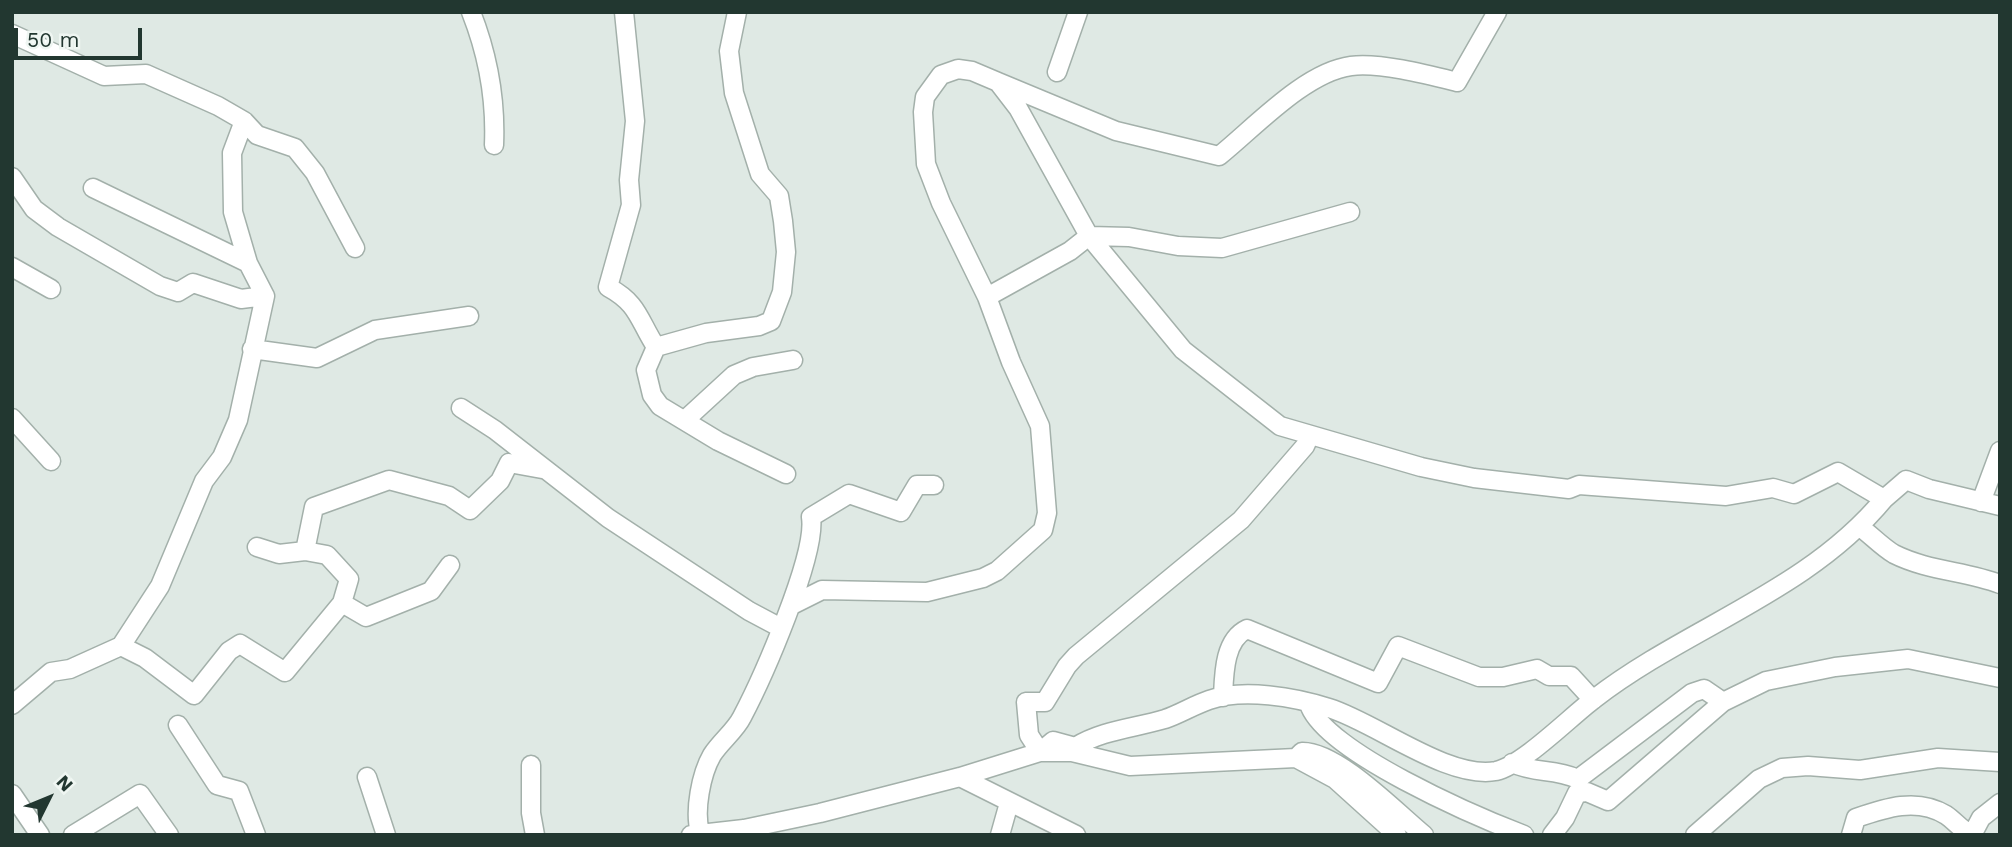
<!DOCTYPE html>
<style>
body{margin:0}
#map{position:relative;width:2012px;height:847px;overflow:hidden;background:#dfe9e4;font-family:"Work Sans",sans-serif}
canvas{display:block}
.frame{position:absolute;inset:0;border:14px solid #223730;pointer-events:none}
.north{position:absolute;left:14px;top:763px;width:70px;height:70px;-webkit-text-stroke:5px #eff6f2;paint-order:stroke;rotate:47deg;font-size:19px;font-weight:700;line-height:28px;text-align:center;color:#223730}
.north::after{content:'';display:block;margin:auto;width:24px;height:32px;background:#223730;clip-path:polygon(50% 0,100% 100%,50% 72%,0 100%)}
.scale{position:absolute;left:14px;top:28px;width:128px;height:32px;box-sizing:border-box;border:4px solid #223730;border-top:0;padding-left:9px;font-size:21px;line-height:24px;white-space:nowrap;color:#223730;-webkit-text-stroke:5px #eff6f2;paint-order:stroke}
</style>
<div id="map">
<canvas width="2012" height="847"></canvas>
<div class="frame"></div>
<div class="north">N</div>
<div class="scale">50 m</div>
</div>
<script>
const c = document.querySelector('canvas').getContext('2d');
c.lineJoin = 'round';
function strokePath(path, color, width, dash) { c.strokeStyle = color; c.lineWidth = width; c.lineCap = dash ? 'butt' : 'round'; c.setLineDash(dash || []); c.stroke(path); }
const minor = new Path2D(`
 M 471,12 C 488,55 496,98 494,145
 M 624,12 L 635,121 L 629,180 L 631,205 L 608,287 C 639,304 638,319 656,347
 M 737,12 L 729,51 L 734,93 L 760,174 L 779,196 L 783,221 L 786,252 L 782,292 L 771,321 L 759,326 L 706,333 L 656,347 L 646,370 L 652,395 L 660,406 L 718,441 L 786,474
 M 12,34 L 104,76 L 146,74 L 218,106 L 244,121 L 257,135 L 295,148 L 315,173 L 355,248
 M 1057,72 L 1078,12
 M 998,82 L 1116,131 L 1219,156 C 1254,128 1305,72 1351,66 C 1379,62 1429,75 1457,82 L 1497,12
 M 12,177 L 34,209 L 58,227 L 160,286 L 178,292 L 193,283 L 241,299 L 265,296
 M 93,188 L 248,263
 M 12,267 L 51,289
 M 987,297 L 1070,251 L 1089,236 L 1129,237 L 1178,246 L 1222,248 L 1350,212
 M 252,349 L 317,358 L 375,330 L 469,316
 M 461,408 L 495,430 L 608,518 L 749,611 L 781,628
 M 12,418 L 51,461
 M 685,420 L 734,375 L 753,367 L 793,360
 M 1981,502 L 2000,451
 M 1860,527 C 1871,535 1882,547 1894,554 C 1928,571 1965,571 2000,584
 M 257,547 L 279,554 L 305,551 L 327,555 L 349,579 L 342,603
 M 305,551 L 314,507 L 389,480 L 449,496 L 470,510 L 500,481 L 509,463 L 542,469
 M 792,605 L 822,590 L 927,592 L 983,578 L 997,571 L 1043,530 L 1047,513 L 1040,426 L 1011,362 L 987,297 L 941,203 L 926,164 L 923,112 L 925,97 L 941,75 L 958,69 L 972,71 L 998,82 L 1018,108 L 1089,236 L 1183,350 L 1280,426 L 1421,467 L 1474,478 L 1569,489 L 1579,485 L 1726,496 L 1773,488 L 1794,494 L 1838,472 L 1884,499 L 1906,480 L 1929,489 L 2000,506
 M 121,646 L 145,658 L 194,695 L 229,651 L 240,644 L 285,672 L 342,603 L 366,617 L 431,591 L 450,565
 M 1223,697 C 1224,674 1224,640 1247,629 L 1378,683 L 1398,646 L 1479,677 L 1503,677 L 1537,669 L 1549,676 L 1571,676 L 1593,700
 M 1309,704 C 1323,751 1477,817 1524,835
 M 12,705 L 51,672 L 70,669 L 121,646 L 160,586 L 204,481 L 222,457 L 238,420 L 265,296 L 248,263 L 233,212 L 232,153 L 244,121
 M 178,725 L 217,785 L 239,791 L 256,835
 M 1040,752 L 1053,741 L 1075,747 C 1102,730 1135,728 1165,719 C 1180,714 1194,705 1209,700 C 1243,688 1295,697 1329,708 C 1375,722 1448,780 1496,771 C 1523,765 1570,717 1594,699 C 1687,627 1807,592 1884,499
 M 1040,752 L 1029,735 L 1026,702 L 1045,702 L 1067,666 L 1076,656 L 1241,520 L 1305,446 L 1310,435
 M 1296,758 L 1302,752 C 1337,751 1396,812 1424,835
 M 1512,763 C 1536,774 1553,768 1578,779
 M 531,765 L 531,813 L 535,835
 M 367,777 L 386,835
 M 960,777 L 1076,835
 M 1578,779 L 1692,693 L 1704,689 L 1723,702
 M 12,794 L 40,835
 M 700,832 C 694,811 701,774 712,755 C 721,741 735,731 742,717 C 762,679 817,555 811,517 L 849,494 L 901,512 L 917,485 L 934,485
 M 73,835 L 140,794 L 169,835
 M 691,835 L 744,829 L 820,813 L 960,777 L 1040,752 L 1072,752 L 1130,766 L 1296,758 L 1335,779 L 1397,835
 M 1000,835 L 1009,803
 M 1552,835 L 1565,818 L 1577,793 L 1587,792 L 1608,801 L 1723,702 L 1766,681 L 1835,667 L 1908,659 L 2000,678
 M 1695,835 L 1759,779 L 1782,768 L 1808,766 L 1860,770 L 1938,758 L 2000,762
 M 1851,835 L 1856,818 C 1885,808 1917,797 1946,815 C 1955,821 1961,830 1972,835
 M 1972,835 L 1981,818 L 2000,803`);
strokePath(minor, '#a3b0aa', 21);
strokePath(minor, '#fff', 18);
</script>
